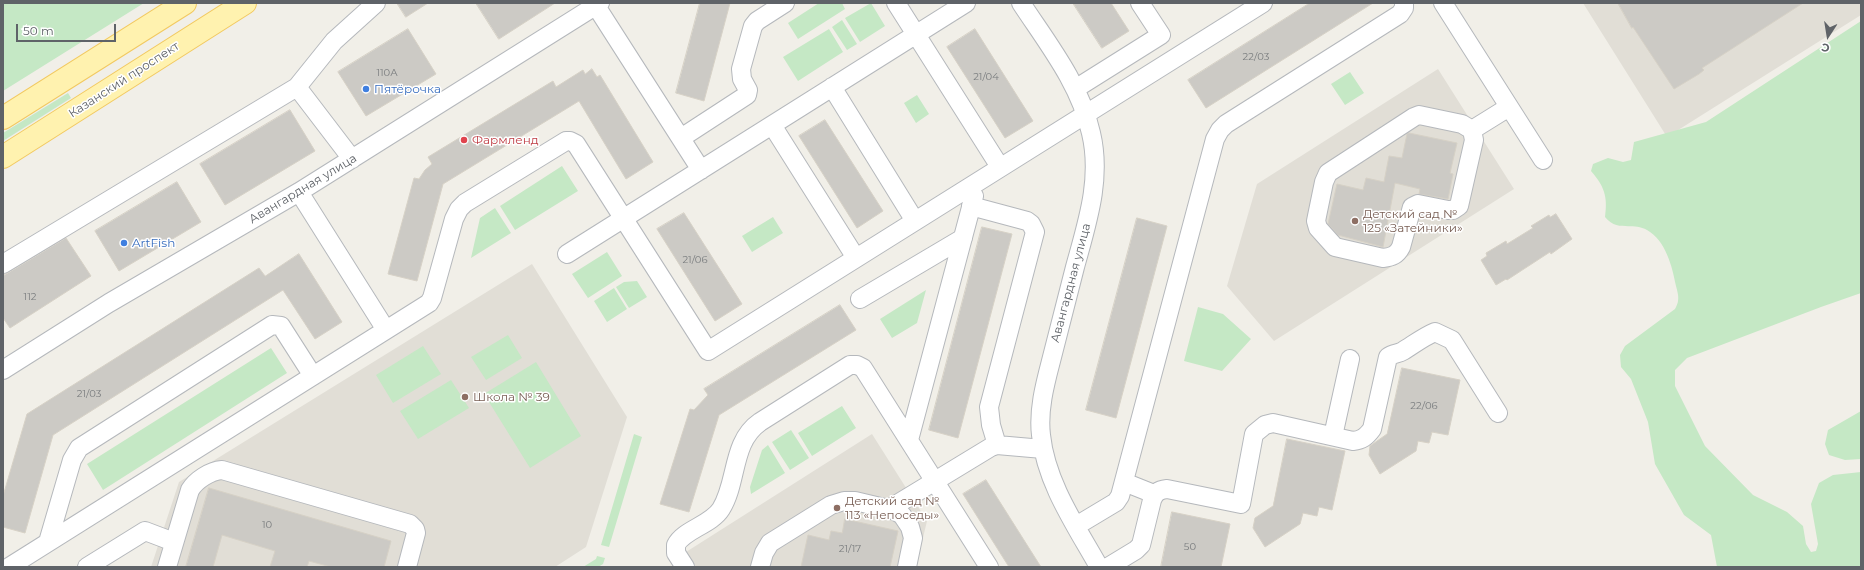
<!DOCTYPE html>
<meta charset="utf-8">
<style>
body{margin:0}
#map{position:relative;width:1864px;height:570px;overflow:hidden;background:#f1efe8;font-family:Montserrat,sans-serif}
canvas{display:block}
.frame{position:absolute;inset:0;border:4px solid #5f6368;pointer-events:none}
.north{position:absolute;left:1808px;top:16px;width:40px;height:40px;-webkit-text-stroke:3px #fff;paint-order:stroke;rotate:192deg;font-size:11px;font-weight:700;line-height:16px;text-align:center;color:#5f6368}
.north::after{content:'';display:block;margin:auto;width:14px;height:18px;background:#5f6368;clip-path:polygon(50% 0,100% 100%,50% 72%,0 100%)}
.scale{position:absolute;left:16px;top:24px;width:100px;height:18px;box-sizing:border-box;border:2px solid #5f6368;border-top:0;padding-left:5px;font-size:12px;line-height:14px;white-space:nowrap;color:#5f6368;-webkit-text-stroke:3px #fff;paint-order:stroke}
</style>
<div id="map">
<canvas width="1864" height="570"></canvas>
<div class="frame"></div>
<div class="north">С</div>
<div class="scale">50 m</div>
</div>
<script>
const c = document.querySelector('canvas').getContext('2d');
c.lineJoin = 'round';
function fillPath(path, color) { c.fillStyle = color; c.fill(path, 'evenodd'); }
function strokePath(path, color, width, dash) { c.strokeStyle = color; c.lineWidth = width; c.lineCap = dash ? 'butt' : 'round'; c.setLineDash(dash || []); c.stroke(path); }
function write(font, color, halo, rows, align = 'center') {
  c.font = font + ' Montserrat,sans-serif'; c.lineWidth = 3; c.setLineDash([]); c.textBaseline = 'middle'; c.strokeStyle = halo; c.fillStyle = color; for (const [text, x, y, turn = 0] of rows) {
    c.save(); c.translate(x, y); c.rotate((+turn || 0) * Math.PI / 180); c.textAlign = isNaN(turn) ? turn : align; if (halo) c.strokeText(text, 0, 0); c.fillText(text, 0, 0); c.restore();
  }
}
fillPath(new Path2D(`
 M 1583,3 L 1861,3 L 1861,15 L 1667,137 Z
 M 1438,69 L 1514,189 L 1274,341 L 1227,286 L 1257,184 Z
 M 532,264 L 627,417 L 586,547 L 555,567 L 151,567 L 179,482 Z
 M 872,434 L 927,521 L 916,567 L 696,567 L 686,552 Z`), '#e1ded6');
fillPath(new Path2D(`
 M 3,3 L 144,3 L 3,91 Z
 M 819,3 L 842,3 L 845,9 L 798,39 L 788,23 Z
 M 871,3 L 885,26 L 860,42 L 845,18 Z
 M 842,20 L 857,44 L 847,50 L 832,27 Z
 M 1861,21 L 1861,293 L 1821,307 L 1687,358 L 1675,370 L 1675,386 L 1705,446 L 1753,495 L 1787,512 L 1803,526 L 1806,544 L 1811,552 L 1816,551 L 1818,544 L 1811,504 L 1819,483 L 1833,475 L 1861,472 L 1861,567 L 1717,567 L 1711,535 L 1684,515 L 1655,464 L 1648,422 L 1631,379 L 1621,367 L 1620,355 L 1625,346 L 1675,309 C 1676,307 1678,303 1678,301 C 1679,296 1677,290 1676,286 C 1672,266 1666,241 1647,230 C 1632,221 1618,233 1605,217 C 1608,196 1604,186 1591,171 L 1593,164 L 1608,158 L 1623,162 L 1631,160 L 1634,142 L 1706,122 Z
 M 829,29 L 843,52 L 798,81 L 783,57 Z
 M 1350,72 L 1364,93 L 1345,105 L 1331,84 Z
 M 68,93 L 71,98 L 3,141 L 3,133 Z
 M 917,95 L 929,114 L 916,123 L 904,103 Z
 M 562,166 L 578,191 L 515,230 L 500,206 Z
 M 495,208 L 511,233 L 471,258 L 480,218 Z
 M 773,217 L 783,233 L 752,252 L 742,236 Z
 M 607,252 L 622,276 L 588,298 L 572,274 Z
 M 637,281 L 647,297 L 629,308 L 616,287 L 624,282 Z
 M 614,288 L 627,309 L 607,322 L 594,301 Z
 M 926,290 L 917,323 L 892,338 L 880,319 Z
 M 1198,307 L 1223,314 L 1251,339 L 1222,371 L 1184,361 Z
 M 508,335 L 522,358 L 486,380 L 471,357 Z
 M 423,346 L 441,374 L 393,403 L 376,375 Z
 M 271,348 L 287,373 L 103,490 L 87,464 Z
 M 536,362 L 581,436 L 530,468 L 484,394 Z
 M 451,380 L 469,408 L 418,439 L 400,411 Z
 M 842,406 L 856,428 L 812,456 L 798,433 Z
 M 1861,411 L 1861,459 L 1845,460 L 1829,455 L 1825,444 L 1828,430 Z
 M 791,430 L 809,458 L 790,470 L 772,442 Z
 M 634,434 L 642,437 L 609,547 L 601,545 Z
 M 768,445 L 785,473 L 751,494 L 750,487 L 762,450 Z
 M 597,556 L 605,558 L 603,564 L 598,567 L 583,567 L 596,559 Z`), '#c5e8c5');
const building = new Path2D(`
 M 397,3 L 428,3 L 406,17 Z
 M 476,3 L 555,3 L 499,39 Z
 M 700,3 L 730,3 L 704,101 L 676,93 Z
 M 1073,3 L 1111,3 L 1129,31 L 1102,48 Z
 M 1310,3 L 1373,3 L 1206,108 L 1188,80 Z
 M 1618,3 L 1803,3 L 1702,68 L 1704,70 L 1699,74 L 1674,89 L 1633,27 L 1632,28 Z
 M 408,29 L 436,74 L 366,116 L 338,72 Z
 M 975,29 L 1033,121 L 1005,138 L 947,47 Z
 M 592,69 L 597,77 L 600,75 L 653,162 L 626,179 L 579,101 L 443,184 L 417,281 L 388,274 L 414,178 L 419,179 L 425,170 L 432,164 L 428,157 L 553,81 L 556,87 L 583,70 L 585,74 Z
 M 290,110 L 315,151 L 225,205 L 200,164 Z
 M 825,120 L 883,211 L 857,228 L 799,136 Z
 M 1409,133 L 1457,143 L 1450,173 L 1453,174 L 1448,199 L 1419,194 L 1420,189 L 1395,183 L 1383,247 L 1338,235 L 1328,224 L 1337,184 L 1363,190 L 1366,178 L 1384,182 L 1389,156 L 1402,158 L 1407,134 Z
 M 177,182 L 201,222 L 119,271 L 95,231 Z
 M 684,213 L 742,304 L 715,321 L 657,229 Z
 M 1556,214 L 1572,239 L 1551,254 L 1550,252 L 1507,280 L 1506,279 L 1496,285 L 1481,260 L 1487,256 L 1486,253 L 1506,241 L 1507,244 L 1533,228 L 1531,226 L 1549,215 L 1550,217 Z
 M 1137,218 L 1167,226 L 1116,418 L 1086,410 Z
 M 982,227 L 1012,234 L 958,438 L 929,430 Z
 M 66,238 L 91,276 L 10,328 L 3,318 L 3,276 Z
 M 299,254 L 342,322 L 315,339 L 283,290 L 53,435 L 25,533 L 3,527 L 3,496 L 27,414 L 259,268 L 265,276 Z
 M 840,305 L 856,330 L 719,415 L 689,512 L 660,504 L 690,409 L 694,410 L 708,395 L 704,389 Z
 M 1402,368 L 1460,380 L 1448,435 L 1432,432 L 1429,443 L 1418,441 L 1416,451 L 1380,474 L 1369,455 L 1370,446 L 1387,434 Z
 M 1287,439 L 1345,451 L 1332,510 L 1319,507 L 1317,516 L 1303,513 L 1300,524 L 1265,547 L 1253,528 L 1255,518 L 1273,506 Z
 M 986,480 L 1041,567 L 1009,567 L 963,494 Z
 M 209,488 L 391,541 L 384,567 L 331,567 L 309,561 L 307,567 L 270,567 L 275,551 L 222,535 L 213,567 L 186,567 Z
 M 1172,512 L 1230,524 L 1221,567 L 1161,567 Z
 M 845,519 L 898,531 L 890,567 L 801,567 L 808,535 L 829,540 L 831,531 L 842,533 Z`);
fillPath(building, '#cccac5');
strokePath(building, '#d6d1c6', 1);
const minor = new Path2D(`
 M 896,3 L 1000,167
 M 1021,3 C 1048,44 1080,84 1091,133 C 1102,179 1087,223 1075,267 C 1067,298 1059,329 1051,361 C 1045,384 1038,410 1041,435 C 1046,483 1076,526 1099,567
 M 1443,3 L 1543,160
 M 596,6 L 701,170
 M 297,87 L 352,159
 M 832,87 L 915,221
 M 1075,89 L 1161,35 L 1140,3
 M 1419,115 L 1462,124 L 1472,130 L 1474,140 L 1459,206 L 1453,210 L 1448,210 L 1418,204 L 1412,207 L 1401,247 C 1397,255 1392,257 1383,258 L 1335,247 L 1318,228 L 1316,221 L 1317,216 L 1324,182 L 1328,173 L 1414,117 Z
 M 772,125 L 856,258
 M 1472,130 L 1509,107
 M 681,138 L 747,95 L 748,90 L 742,79 L 741,69 L 753,26 L 757,21 L 785,3
 M 299,192 L 386,330
 M 971,206 L 1027,221 L 1031,224 L 1035,232 L 989,407 L 991,425 L 997,445
 M 567,254 L 966,3
 M 3,264 L 297,87 L 334,41 L 376,3
 M 860,299 L 963,238
 M 3,370 L 109,303 L 299,192 L 600,3
 M 1333,436 L 1350,359
 M 909,440 L 974,196
 M 1124,482 L 1154,494
 M 889,509 L 991,447 L 997,445 L 1043,449
 M 1076,526 L 1116,502 L 1120,496 L 1215,139 L 1220,130 L 1226,124 L 1400,14 L 1404,8 L 1404,3
 M 48,542 L 72,460 L 79,448 L 272,325 L 281,326 L 313,376
 M 9,567 L 429,303 L 432,298 L 454,219 L 459,209 L 465,203 L 566,141 L 570,141 L 576,144 L 708,351 L 1263,3
 M 87,567 L 145,531 L 174,542
 M 167,567 L 190,490 C 196,480 210,471 222,470 L 410,524 L 415,529 L 416,533 L 407,567
 M 685,567 L 676,553 L 676,545 C 683,530 711,525 721,509 C 738,482 731,442 760,422 L 850,365 L 857,365 L 863,368 L 989,567
 M 760,567 L 764,553 L 770,543 L 831,505 L 844,501 L 855,501 L 893,510 L 902,515 L 910,527 L 913,538 L 907,567
 M 1108,567 L 1136,550 L 1141,545 L 1152,500 C 1155,493 1158,490 1167,489 L 1241,504 L 1254,434 L 1265,425 L 1273,423 L 1353,441 C 1362,440 1366,437 1372,429 L 1388,357 C 1393,353 1398,354 1403,351 C 1413,345 1423,337 1435,332 L 1452,340 L 1498,413`);
const major = new Path2D(`
 M 3,118 L 185,3
 M 3,157 L 245,3`);
strokePath(minor, '#b5b8bc', 20);
strokePath(major, '#f2c960', 24);
strokePath(minor, '#fff', 18);
strokePath(major, '#fff2af', 22);
for (const [x, y, r, color] of [
 [366,89,4,"#3f7fe0"],
 [464,140,4,"#e0444e"],
 [1355,221,4,"#8d6e63"],
 [124,243,4,"#3f7fe0"],
 [465,397,4,"#8d6e63"],
 [837,508,4,"#8d6e63"]
]) { const dot = new Path2D(); dot.arc(x, y, r, 0, 2 * Math.PI); c.fillStyle = color; c.fill(dot); strokePath(dot, '#fff', 1.5); }
write('10px', '#7a7d7f', null, [
 ["22/03",1256,57],
 ["110А",387,73],
 ["21/04",986,77],
 ["21/06",695,260],
 ["112",30,297],
 ["21/03",89,394],
 ["22/06",1424,406],
 ["10",267,525],
 ["50",1190,547],
 ["21/17",850,549]
]);
write('12px', '#5f6368', '#fff', [
 ["Казанский проспект",124,80,-33],
 ["Авангардная улица",303,189,-31],
 ["Авангардная улица",1071,283,-75]
]);
write('12px', '#366cbe', '#fff', [
 ["Пятёрочка",374,89],
 ["ArtFish",132,243]
], 'left');
write('12px', '#be3a42', '#fff', [
 ["Фармленд",472,140]
], 'left');
write('12px', '#785e54', '#fff', [
 ["Детский сад №",1363,214],
 ["125 «Затейники»",1363,228],
 ["Школа № 39",473,397],
 ["Детский сад №",845,501],
 ["113 «Непоседы»",845,515]
], 'left');
</script>
